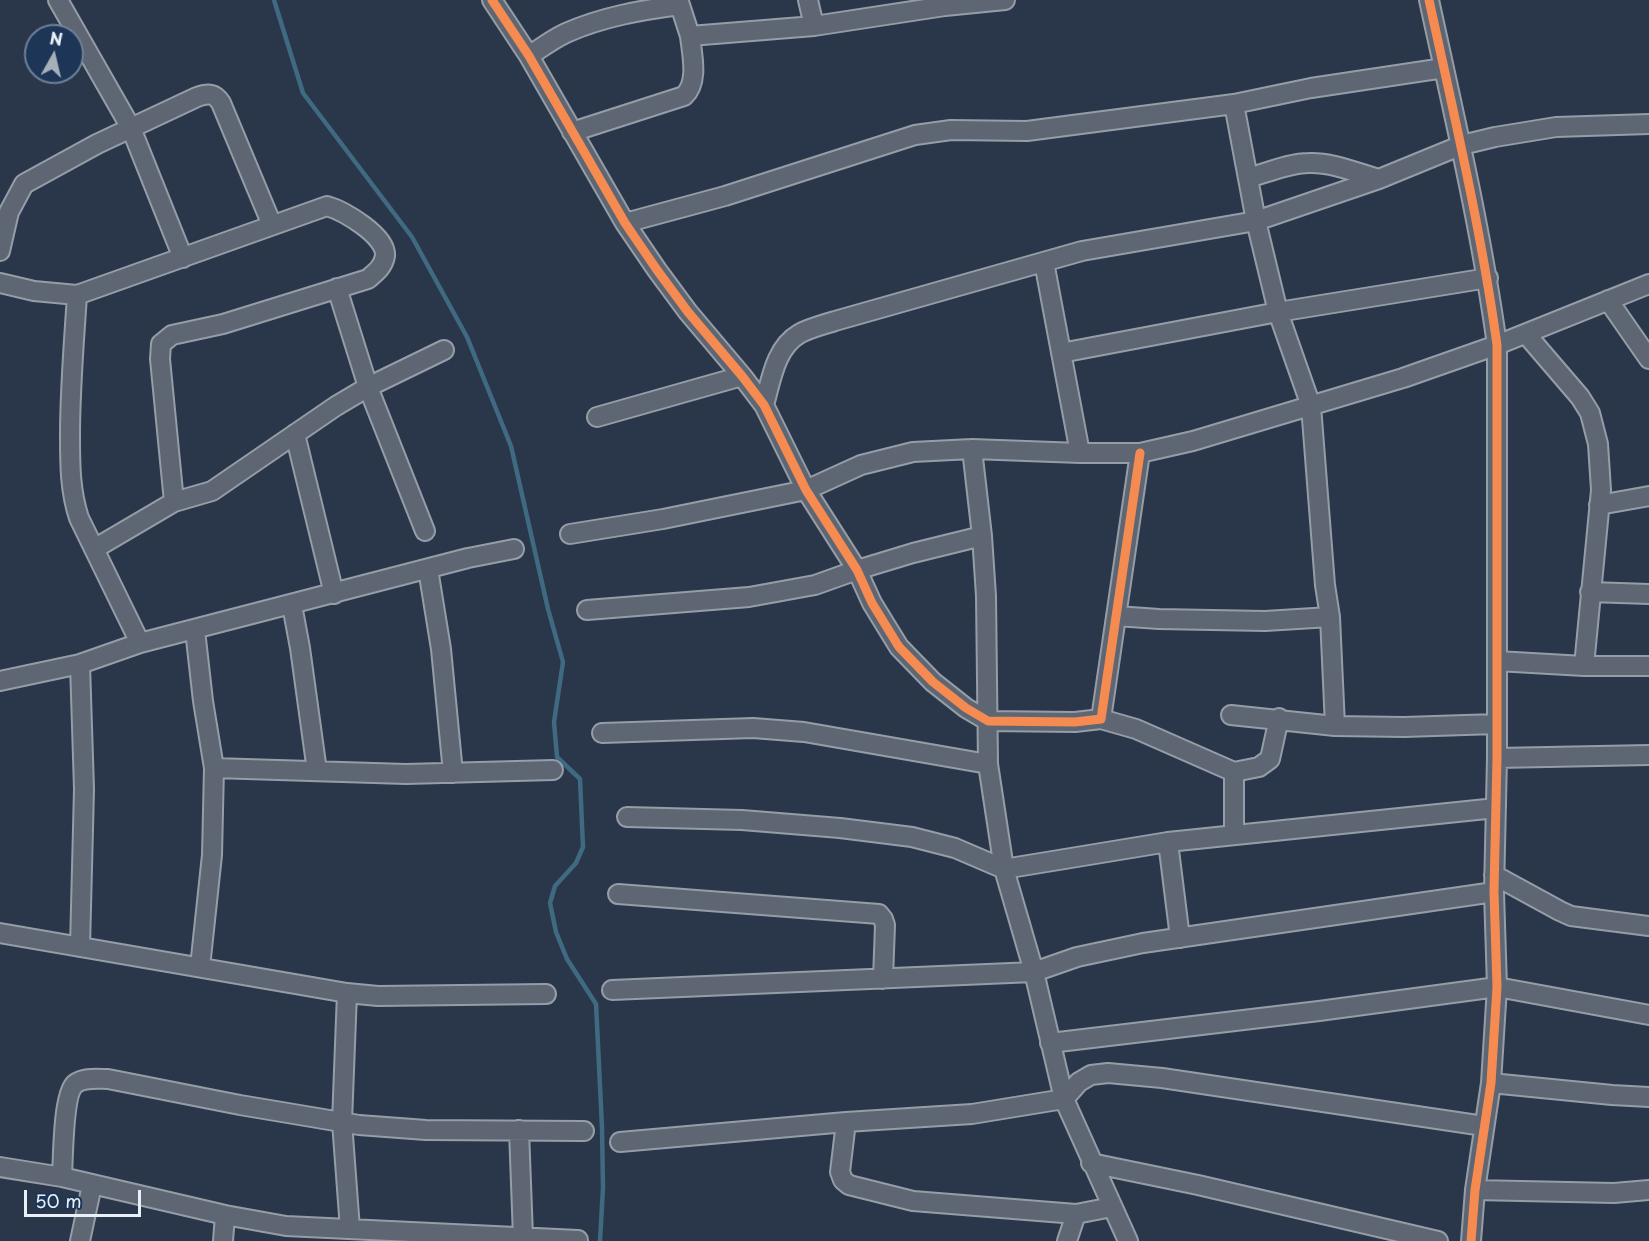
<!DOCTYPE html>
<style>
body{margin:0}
#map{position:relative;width:1649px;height:1241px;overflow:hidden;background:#2a374a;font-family:"Playpen Sans",sans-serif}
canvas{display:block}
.north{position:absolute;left:24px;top:24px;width:60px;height:60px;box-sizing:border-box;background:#1d3557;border:2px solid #6e8097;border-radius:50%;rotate:8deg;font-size:16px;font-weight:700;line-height:24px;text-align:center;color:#e8f1f8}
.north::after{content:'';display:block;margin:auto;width:21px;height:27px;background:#a6b0bb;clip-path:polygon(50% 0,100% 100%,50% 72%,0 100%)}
.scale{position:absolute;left:24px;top:1190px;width:117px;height:27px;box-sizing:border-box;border:3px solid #e8f1f8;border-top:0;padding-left:8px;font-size:18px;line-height:21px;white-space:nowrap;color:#e8f1f8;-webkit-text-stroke:4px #1d3557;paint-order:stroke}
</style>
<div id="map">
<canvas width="1649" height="1241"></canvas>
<div class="north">N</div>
<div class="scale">50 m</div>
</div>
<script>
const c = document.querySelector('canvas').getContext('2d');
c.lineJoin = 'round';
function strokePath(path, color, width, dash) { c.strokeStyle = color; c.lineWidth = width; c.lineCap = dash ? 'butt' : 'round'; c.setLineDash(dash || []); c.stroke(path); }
strokePath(new Path2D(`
 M 274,0 L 303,93 L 412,237 L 467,337 L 511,446 L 548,609 L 563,662 L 554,722 L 557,757 L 580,779 L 583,847 L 576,863 L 555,886 L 550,903 L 556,932 L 567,959 L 596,1004 L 602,1127 L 603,1188 L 600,1241`), '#406982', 4.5);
const minor = new Path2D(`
 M 58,0 L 131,128 L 183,258
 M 492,0 L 529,56 L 625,223 L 657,270 L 688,312 L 742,376 L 764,405 L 806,490 L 857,570 L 872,603 L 899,647 L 933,682 L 966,708 L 988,721 L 1075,722 L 1101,719 L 1140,453
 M 808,0 L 814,26
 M 1429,0 C 1454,115 1481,229 1497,345 L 1497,758 L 1494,892 L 1497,987 L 1491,1083 L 1475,1190 L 1471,1241
 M 529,56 C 541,48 553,39 566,33 C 602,17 641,10 680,5 L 690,36 L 814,26 L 945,6 L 1005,0
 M 1234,104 L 1256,221 L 1278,312 L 1311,406 L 1325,585 L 1330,617 L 1335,726 L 1404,727 L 1496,724
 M 572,132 L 684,96 C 699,82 692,55 690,36
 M 1248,178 C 1267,173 1289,163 1309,163 C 1332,162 1357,173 1379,179
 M 625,223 L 725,196 L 915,135 L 951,130 L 1027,131 L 1234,104 L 1311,88 L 1444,68
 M 0,251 L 9,212 L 24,184 L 97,144 L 197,97 C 208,93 215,93 221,103 L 272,225
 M 1044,262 L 1080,453
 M 0,283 L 34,291 L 77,295 L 327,206 C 344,211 387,236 385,256 C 383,267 376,272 368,279 L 223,324 L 172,335 L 161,344 L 160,359 L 174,502
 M 337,288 L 368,387 L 425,531
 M 77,295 C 74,342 70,388 70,435 C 70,464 70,491 79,518 L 140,643
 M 1608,300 L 1649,359
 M 1526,334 L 1580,397 L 1590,413 L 1598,444 L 1601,490 L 1584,666
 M 1061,353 L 1278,312 L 1488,278
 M 764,405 C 771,381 775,348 799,334 C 809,328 823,325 835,321 L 1082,251 L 1256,221 L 1379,179 L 1462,145 L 1495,137 L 1556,127 L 1649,124
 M 597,417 L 742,376
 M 295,434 L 334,594
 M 972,449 L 982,536 L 986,596 L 988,764 L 1004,869 L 1034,972 L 1064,1099 L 1128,1241
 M 1599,505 L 1649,496
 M 570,534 L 663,519 L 806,490 L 861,465 L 913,452 L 972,449 L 1080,453 L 1140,453 L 1193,441 L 1403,378 L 1497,345 L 1649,284
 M 94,549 L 174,502 L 212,491 L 336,406 L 368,387 L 444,350
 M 428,569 L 441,649 L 453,773
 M 1590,592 L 1649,594
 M 292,605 L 300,648 L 317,771
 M 587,610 L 749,597 L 815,585 L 857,570 L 913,553 L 982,536
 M 1116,616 L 1159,619 L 1265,621 L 1330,617
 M 195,630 L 203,701 L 214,768 L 212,855 L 200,967
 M 1497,661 L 1584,666 L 1649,666
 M 80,664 L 84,789 L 80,947
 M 0,681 L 80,664 L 140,643 L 468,558 L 514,549
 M 1231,715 L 1335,726
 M 1101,719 L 1136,729 L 1234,772 L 1259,767 L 1270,759 L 1279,718
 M 602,733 L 753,728 L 804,732 L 988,764
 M 1497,758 L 1649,755
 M 214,768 L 406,774 L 553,770
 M 627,817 L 742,820 L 840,828 L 912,837 L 955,848 L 1004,869 L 1168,842 L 1496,808
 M 1234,835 L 1234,772
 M 1168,842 L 1180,938
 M 1494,875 L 1560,911 L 1571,916 L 1649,926
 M 618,894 L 879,914 L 883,919 L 885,925 L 883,979
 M 0,933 L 347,993 L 378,996 L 546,994
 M 612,990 L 1034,972 L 1077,957 L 1143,943 L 1494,892
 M 347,993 L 342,1122 L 350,1229
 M 1050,1043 L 1319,1011 L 1497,987 L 1649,1015
 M 1491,1083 L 1612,1095 L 1649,1097
 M 846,1122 L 840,1172 L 843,1180 L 849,1185 L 913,1201 L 1076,1214 L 1112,1207
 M 519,1130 L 523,1237
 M 620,1142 L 846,1122 L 972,1114 L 1064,1099 L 1079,1082 L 1091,1075 L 1108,1073 L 1162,1078 L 1484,1126
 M 1091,1163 L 1198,1185 L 1438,1241
 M 0,1167 L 62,1177 L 225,1215 L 286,1226 L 578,1240
 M 62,1177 C 63,1160 63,1094 75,1084 C 84,1077 97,1079 108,1079 L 240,1105 L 359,1125 L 426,1130 L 584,1131
 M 1475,1190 L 1614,1193 L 1649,1190
 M 80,1241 L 92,1185
 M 223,1241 L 225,1215
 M 1067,1241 L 1076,1214`);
strokePath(minor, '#959da7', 22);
strokePath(minor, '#5d6672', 18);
strokePath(new Path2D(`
 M 492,0 L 529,56 L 625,223 L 657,270 L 688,312 L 742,376 L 764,405 L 806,490 L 857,570 L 872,603 L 899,647 L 933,682 L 966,708 L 988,721 L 1075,722 L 1101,719 L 1140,453
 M 1429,0 C 1454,115 1481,229 1497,345 L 1497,758 L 1494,892 L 1497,987 L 1491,1083 L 1475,1190 L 1471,1241`), '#f68b52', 9);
</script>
